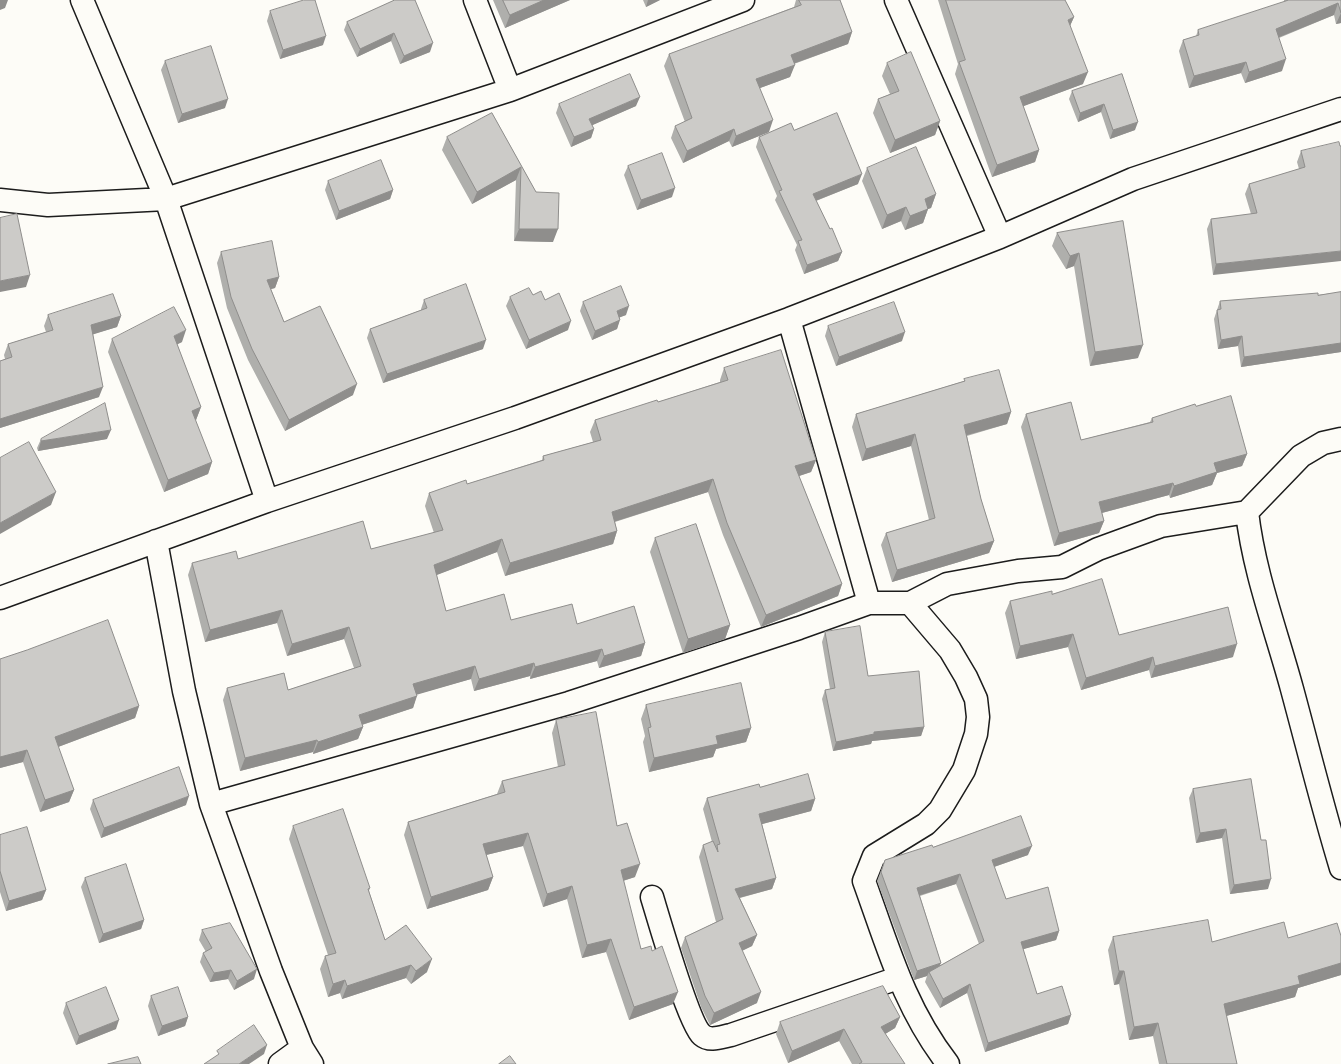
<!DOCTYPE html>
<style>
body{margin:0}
canvas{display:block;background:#fdfcf7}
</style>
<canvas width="1341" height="1064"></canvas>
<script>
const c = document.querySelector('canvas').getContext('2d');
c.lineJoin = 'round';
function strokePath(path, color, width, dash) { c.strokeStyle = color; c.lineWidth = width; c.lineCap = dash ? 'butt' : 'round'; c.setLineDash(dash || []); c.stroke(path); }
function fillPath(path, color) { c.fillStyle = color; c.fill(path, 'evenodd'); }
const minor = new Path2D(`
 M 82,0 L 166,199 L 267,501
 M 475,0 L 510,90
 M 896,0 L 1000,237
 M 0,200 L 48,205 L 166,199 L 510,90 L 743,0
 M 1247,512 L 1301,456 L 1323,443 L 1341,439
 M 156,541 L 184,691 L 211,804 L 271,971 L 302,1048 L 312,1064
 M 0,598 L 267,501 L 515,418 L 789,319 L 1000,237 L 1133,179 L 1341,109
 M 869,603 L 910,603 L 950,650 L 966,677 L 976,699 L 978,717 L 976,734 L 964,770 L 940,810 L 926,824 L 874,856 L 864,881 C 888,947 904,1007 948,1064
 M 910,603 L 947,584 L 1018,571 L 1062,567 L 1098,549 L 1161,526 L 1247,512 C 1254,573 1276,630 1292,689 C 1308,748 1323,809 1341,868
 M 211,804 L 569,703 L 799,628 L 869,603 L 789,319
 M 652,897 C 659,920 689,1024 702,1035 C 710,1042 721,1037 731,1035 L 898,978
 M 280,1064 L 302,1048`);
strokePath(minor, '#1c1c1c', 25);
strokePath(minor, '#fdfcf7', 22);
fillPath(new Path2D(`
 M 395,0 L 430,52 L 400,64 L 391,41 L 357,57 L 344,30 L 347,22 Z
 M 493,0 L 570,0 L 505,28 Z
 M 643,0 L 660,0 L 646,7 Z
 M 796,0 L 840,0 L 852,32 L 848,44 L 794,64 L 790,77 L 760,88 L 769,132 L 732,147 L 729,141 L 683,163 L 671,138 L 675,126 L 685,122 L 664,66 L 669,54 L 794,7 Z
 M 938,0 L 1065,0 L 1074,17 L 1070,26 L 1083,84 L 1023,106 L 1039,150 L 1035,162 L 992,177 L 955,74 L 958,64 Z
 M 1284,0 L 1341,0 L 1341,23 L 1336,24 L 1334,15 L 1279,38 L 1282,71 L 1245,83 L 1241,73 L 1189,88 L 1179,51 L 1183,40 L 1196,36 L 1198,30 L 1284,2 Z
 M 270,11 L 323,45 L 280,59 L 267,21 Z
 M 165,61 L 225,108 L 178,123 L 161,70 Z
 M 887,63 L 940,121 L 935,135 L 890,153 L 873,113 L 878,99 L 890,94 L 882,76 Z
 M 1122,74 L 1135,130 L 1110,139 L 1101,112 L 1078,122 L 1069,99 L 1072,91 Z
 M 559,104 L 636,106 L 592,125 L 594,129 L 591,138 L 571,147 L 556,113 Z
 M 492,113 L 536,192 L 553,242 L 514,241 L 516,180 L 472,204 L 442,150 L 447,137 Z
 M 794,130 L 858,184 L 816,201 L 830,229 L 842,252 L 838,261 L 804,274 L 795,250 L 797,245 L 775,200 L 777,196 L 756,147 L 759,137 Z
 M 1340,146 L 1213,275 L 1207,229 L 1211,219 L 1251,214 L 1245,194 L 1249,184 L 1299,169 L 1297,162 L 1301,151 Z
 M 628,166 L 672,197 L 637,210 L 624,175 Z
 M 867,168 L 936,194 L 931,208 L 928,209 L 923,223 L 905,230 L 901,221 L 882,229 L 862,181 Z
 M 328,181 L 393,190 L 390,199 L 336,220 L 325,190 Z
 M 1123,221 L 1138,358 L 1090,366 L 1074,266 L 1066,269 L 1052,246 L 1057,233 Z
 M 221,252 L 279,277 L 275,288 L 271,289 L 284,322 L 353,395 L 285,431 L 248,360 L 227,308 L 217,263 Z
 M 1341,292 L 1341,352 L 1241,367 L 1238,346 L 1218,349 L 1214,319 L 1220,301 L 1318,295 Z
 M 533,295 L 545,300 L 568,330 L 526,349 L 506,306 L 510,297 Z
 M 424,300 L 483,349 L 383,383 L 367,338 L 370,329 L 421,310 L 421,309 Z
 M 583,302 L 626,315 L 620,317 L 617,329 L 592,340 L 580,311 Z
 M 48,315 L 121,316 L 117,327 L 93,334 L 99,397 L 0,428 L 0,361 L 5,359 L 4,355 L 8,344 L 46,332 L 44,326 Z
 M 828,326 L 902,341 L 836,366 L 825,336 Z
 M 112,339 L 182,342 L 177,344 L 201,407 L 196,420 L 195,420 L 212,462 L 208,474 L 164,492 L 108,352 Z
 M 724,368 L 816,460 L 811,472 L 799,476 L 842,584 L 838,596 L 761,627 L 723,535 L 708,492 L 615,522 L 617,531 L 613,544 L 505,576 L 497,552 L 436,575 L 446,611 L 511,620 L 577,624 L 645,643 L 641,656 L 599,668 L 597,661 L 530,679 L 530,676 L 474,691 L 471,679 L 417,694 L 413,708 L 362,725 L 363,727 L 358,739 L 313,754 L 313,752 L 240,771 L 223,700 L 227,688 L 288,690 L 354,668 L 344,639 L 287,656 L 277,623 L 205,642 L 188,575 L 192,563 L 371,549 L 434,533 L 425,506 L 429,493 L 467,484 L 542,460 L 543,456 L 593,442 L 590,432 L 595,420 L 658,402 L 720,382 L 720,380 Z
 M 964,379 L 1011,412 L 1007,424 L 967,436 L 981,499 L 994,541 L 989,553 L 892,582 L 881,545 L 886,533 L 929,520 L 911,446 L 862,461 L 852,427 L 856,414 L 964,381 Z
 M 1196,406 L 1247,454 L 1242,466 L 1217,473 L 1212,485 L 1170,498 L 1169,495 L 1102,513 L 1104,521 L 1099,533 L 1054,546 L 1021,427 L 1026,414 L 1081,440 L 1150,422 L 1152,418 Z
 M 41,439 L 107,439 L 38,451 L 37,448 Z
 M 655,538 L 730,625 L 725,639 L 683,653 L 650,552 Z
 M 1052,594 L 1119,635 L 1233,657 L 1151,678 L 1149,670 L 1081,690 L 1068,647 L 1016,659 L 1005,613 L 1010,601 Z
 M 825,632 L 868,676 L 924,727 L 921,736 L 872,741 L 871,744 L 833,751 L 822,699 L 825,690 L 830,689 L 822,642 Z
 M 0,659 L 139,706 L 135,718 L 58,747 L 74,790 L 69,802 L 40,812 L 23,762 L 0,768 Z
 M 646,705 L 751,728 L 746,742 L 716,749 L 713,757 L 649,772 L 643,742 L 645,736 L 641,719 Z
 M 556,720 L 617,826 L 635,877 L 623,881 L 641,949 L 673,1004 L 629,1020 L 606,952 L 582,958 L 567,899 L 543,907 L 523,846 L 486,855 L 493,877 L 488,890 L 427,909 L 404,835 L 408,822 L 497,794 L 502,781 L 558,767 L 552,733 Z
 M 1251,779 L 1268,889 L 1230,894 L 1222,838 L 1196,843 L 1189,798 L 1193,789 Z
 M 760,787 L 815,799 L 811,811 L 762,824 L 776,878 L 772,889 L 740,898 L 757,935 L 752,946 L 742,951 L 757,1003 L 710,1025 L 701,1007 L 681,948 L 685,937 L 716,922 L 699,857 L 703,845 L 712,842 L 703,809 L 707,798 Z
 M 93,800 L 186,805 L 101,838 L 90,809 Z
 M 293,826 L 370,888 L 369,891 L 385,940 L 427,972 L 411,984 L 406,978 L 342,999 L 340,993 L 328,997 L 320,969 L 325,956 L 328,955 L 289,839 Z
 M 0,835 L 46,890 L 42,900 L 6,911 L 0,892 Z
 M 933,847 L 1028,855 L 994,867 L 1006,899 L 1059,931 L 1056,940 L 1023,949 L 1037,994 L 1071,1015 L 1068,1024 L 985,1052 L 967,993 L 940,1008 L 925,982 L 927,976 L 914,980 L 877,881 L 885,860 ZM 956,884 L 979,944 L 939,966 L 941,963 L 920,896 Z
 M 85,878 L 144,920 L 141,929 L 99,943 L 81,887 Z
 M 202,930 L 254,979 L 234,990 L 228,979 L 210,982 L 200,962 L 203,953 L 206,952 L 199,940 Z
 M 1341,936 L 1341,975 L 1298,988 L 1295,997 L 1226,1016 L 1237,1064 L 1159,1064 L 1153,1036 L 1129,1040 L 1119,984 L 1114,985 L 1108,950 L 1113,937 L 1212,942 Z
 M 151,996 L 188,1017 L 185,1026 L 158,1036 L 148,1006 Z
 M 66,1003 L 116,1029 L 76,1045 L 63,1013 Z
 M 900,1017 L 895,1028 L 885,1034 L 905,1064 L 852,1064 L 839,1041 L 788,1063 L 776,1034 L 780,1022 Z`), '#afafac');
fillPath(new Path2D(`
 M 0,0 L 8,0 L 5,8 L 0,10 Z
 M 544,0 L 570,0 L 505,28 L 510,15 Z
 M 648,0 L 660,0 L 646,7 Z
 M 1338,3 L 1334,15 L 1272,40 L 1276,29 Z
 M 1341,13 L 1341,23 L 1336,24 Z
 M 1074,17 L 1069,28 L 1068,20 Z
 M 852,32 L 848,44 L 787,66 L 791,55 Z
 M 394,33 L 391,41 L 357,57 L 360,49 Z
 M 326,36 L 323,45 L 280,59 L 283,50 Z
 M 433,43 L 430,52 L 400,64 L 404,56 Z
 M 1286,59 L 1282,71 L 1245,83 L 1249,72 Z
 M 1246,62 L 1241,73 L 1189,88 L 1194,76 Z
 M 795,65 L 790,77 L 752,91 L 756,79 Z
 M 1088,72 L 1083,84 L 1016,109 L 1020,97 Z
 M 640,97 L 636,106 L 586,128 L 589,119 Z
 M 228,99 L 225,108 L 178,123 L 182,114 Z
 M 1104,104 L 1101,112 L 1078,122 L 1080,113 Z
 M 773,120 L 769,132 L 732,147 L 736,136 Z
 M 940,121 L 935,135 L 890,153 L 895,140 Z
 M 1138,122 L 1135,130 L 1110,139 L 1113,130 Z
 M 594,129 L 591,138 L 571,147 L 574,137 Z
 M 734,129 L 729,141 L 683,163 L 687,151 Z
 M 1039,150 L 1035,162 L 992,177 L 997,165 Z
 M 521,167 L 516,180 L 472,204 L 477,192 Z
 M 862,174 L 858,184 L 810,203 L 813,194 Z
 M 675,188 L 672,197 L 637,210 L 641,200 Z
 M 393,190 L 390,199 L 336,220 L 339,211 Z
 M 936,194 L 931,208 L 928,209 L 923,223 L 905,230 L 910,216 L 925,199 Z
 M 906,207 L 901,221 L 882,229 L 887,215 Z
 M 519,229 L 558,229 L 553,242 L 514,241 Z
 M 1341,251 L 1341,261 L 1213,275 L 1216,264 Z
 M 842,252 L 838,261 L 804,274 L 807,265 Z
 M 1079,253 L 1074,266 L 1066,269 L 1070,256 Z
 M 30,275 L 26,287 L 0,292 L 0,281 Z
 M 279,277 L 275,288 L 263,291 L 267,280 Z
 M 629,306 L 626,315 L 613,320 L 617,311 Z
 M 121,316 L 117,327 L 88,336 L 91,325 Z
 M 620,320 L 617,329 L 592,340 L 595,331 Z
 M 571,321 L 568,330 L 526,349 L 529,340 Z
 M 186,330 L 182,342 L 170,348 L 174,336 Z
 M 905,332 L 902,341 L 836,366 L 839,357 Z
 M 1242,336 L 1238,346 L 1218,349 L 1221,340 Z
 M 486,340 L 483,349 L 383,383 L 387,374 Z
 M 1341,343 L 1341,352 L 1241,367 L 1244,357 Z
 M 1143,345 L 1138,358 L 1090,366 L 1095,352 Z
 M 357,384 L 353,395 L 285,431 L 289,420 Z
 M 103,387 L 99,397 L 0,428 L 0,419 Z
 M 201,407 L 196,420 L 187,423 L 192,411 Z
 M 1011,412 L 1007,424 L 960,437 L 964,425 Z
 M 111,430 L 107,439 L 38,451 L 41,441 Z
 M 915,434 L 911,446 L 862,461 L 866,449 Z
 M 1247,454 L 1242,466 L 1217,473 L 1212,485 L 1170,498 L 1174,486 L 1214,463 Z
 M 816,460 L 811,472 L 790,479 L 795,466 Z
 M 212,462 L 208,474 L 164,492 L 168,480 Z
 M 713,479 L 708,492 L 607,524 L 612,512 Z
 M 1173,483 L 1169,495 L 1094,515 L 1099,502 Z
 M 56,492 L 51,505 L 0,534 L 0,523 Z
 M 1104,521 L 1099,533 L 1054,546 L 1059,533 Z
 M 617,531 L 613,544 L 505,576 L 510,563 Z
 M 502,539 L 497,552 L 429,578 L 434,565 Z
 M 994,541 L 989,553 L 892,582 L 897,570 Z
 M 842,584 L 838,596 L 761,627 L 766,615 Z
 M 282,610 L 277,623 L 205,642 L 210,630 Z
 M 730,625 L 725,639 L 683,653 L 688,639 Z
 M 349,627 L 344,639 L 287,656 L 292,644 Z
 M 1073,634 L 1068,647 L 1016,659 L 1020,646 Z
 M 645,643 L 641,656 L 599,668 L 604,656 Z
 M 1237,644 L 1233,657 L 1151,678 L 1155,666 Z
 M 602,649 L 597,661 L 530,679 L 535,667 Z
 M 1153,657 L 1149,670 L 1081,690 L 1086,678 Z
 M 534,663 L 530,676 L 474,691 L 479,679 Z
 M 475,666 L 471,679 L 409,697 L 413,684 Z
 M 417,696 L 413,708 L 355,727 L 359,715 Z
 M 139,706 L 135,718 L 50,750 L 55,737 Z
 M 363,727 L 358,739 L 313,754 L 318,742 Z
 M 924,727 L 921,736 L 872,741 L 871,744 L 833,751 L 836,742 L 874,732 Z
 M 751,728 L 746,742 L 716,749 L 713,757 L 649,772 L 654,758 L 716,736 Z
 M 317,740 L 313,752 L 240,771 L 245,758 Z
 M 27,750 L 23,762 L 0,768 L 0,757 Z
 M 74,790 L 69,802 L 40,812 L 45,800 Z
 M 189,796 L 186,805 L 101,838 L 104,828 Z
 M 815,799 L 811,811 L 755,826 L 759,814 Z
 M 1226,829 L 1222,838 L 1196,843 L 1200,833 Z
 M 528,833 L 523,846 L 478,857 L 483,844 Z
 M 1032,846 L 1028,855 L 988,869 L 992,860 Z
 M 640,864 L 635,877 L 616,883 L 621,870 Z
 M 960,874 L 956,884 L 914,897 L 917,888 Z
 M 493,877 L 488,890 L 427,909 L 431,897 Z
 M 776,878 L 772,889 L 731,900 L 735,889 Z
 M 1271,879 L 1268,889 L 1230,894 L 1234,885 Z
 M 572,886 L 567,899 L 543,907 L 547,894 Z
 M 46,890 L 42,900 L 6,911 L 9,901 Z
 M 144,920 L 141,929 L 99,943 L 103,934 Z
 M 1059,931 L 1056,940 L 1017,951 L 1021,942 Z
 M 757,935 L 752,946 L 735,954 L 739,943 Z
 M 611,939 L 606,952 L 582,958 L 587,945 Z
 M 432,959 L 427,972 L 411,984 L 416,971 Z
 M 941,963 L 937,972 L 929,972 L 927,976 L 914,980 L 917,971 Z
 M 1341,963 L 1341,975 L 1298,988 L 1295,997 L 1219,1018 L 1224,1004 L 1298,976 Z
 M 411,965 L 406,978 L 342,999 L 347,986 Z
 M 257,969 L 254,979 L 234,990 L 237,981 Z
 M 231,970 L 228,979 L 210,982 L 214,973 Z
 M 1119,971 L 1124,971 L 1119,984 L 1114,985 Z
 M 345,980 L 340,993 L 328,997 L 333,984 Z
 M 970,984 L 967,993 L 940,1008 L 943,999 Z
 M 678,992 L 673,1004 L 629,1020 L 634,1007 Z
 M 761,992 L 757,1003 L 710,1025 L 714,1013 Z
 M 1071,1015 L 1068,1024 L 985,1052 L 988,1043 Z
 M 188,1017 L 185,1026 L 158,1036 L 162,1026 Z
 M 900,1017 L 895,1028 L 877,1039 L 881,1027 Z
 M 119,1020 L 116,1029 L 76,1045 L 79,1036 Z
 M 1158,1023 L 1153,1036 L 1129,1040 L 1134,1027 Z
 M 844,1029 L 839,1041 L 788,1063 L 792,1051 Z
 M 267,1045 L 264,1054 L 249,1064 L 239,1064 Z`), '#8f8e8c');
const building = new Path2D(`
 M 304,0 L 315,0 L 326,36 L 283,50 L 270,11 Z
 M 395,0 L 415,0 L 433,43 L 404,56 L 394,33 L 360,49 L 347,22 Z
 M 503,0 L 544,0 L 510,15 Z
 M 799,0 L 840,0 L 852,32 L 791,55 L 795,65 L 756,79 L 773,120 L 736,136 L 734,129 L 687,151 L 675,126 L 692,118 L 669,54 L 801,5 Z
 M 946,0 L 1065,0 L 1074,17 L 1068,20 L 1088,72 L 1020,97 L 1039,150 L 997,165 L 959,62 L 965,60 Z
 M 1289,0 L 1341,0 L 1341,13 L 1338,3 L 1276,29 L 1286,59 L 1249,72 L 1246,62 L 1194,76 L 1183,40 L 1199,35 L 1198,30 Z
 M 211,46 L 228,99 L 182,114 L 165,61 Z
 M 911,52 L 940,121 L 895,140 L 878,99 L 899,91 L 887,63 Z
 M 630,74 L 640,97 L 589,119 L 594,129 L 574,137 L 559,104 Z
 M 1122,74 L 1138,122 L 1113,130 L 1104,104 L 1080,113 L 1072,91 Z
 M 492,113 L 536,192 L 559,193 L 558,229 L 519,229 L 521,167 L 477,192 L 447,137 Z
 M 837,113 L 862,174 L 813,194 L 830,229 L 832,228 L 842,252 L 807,265 L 798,241 L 802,240 L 779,191 L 782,190 L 759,137 L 791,123 L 794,130 Z
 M 1339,142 L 1340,146 L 1341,146 L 1341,251 L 1216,264 L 1211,219 L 1257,213 L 1249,184 L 1305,167 L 1301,151 Z
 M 916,147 L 936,194 L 925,199 L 928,209 L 910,216 L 906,207 L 887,215 L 867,168 Z
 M 662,153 L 675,188 L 641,200 L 628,166 Z
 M 381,160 L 393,190 L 339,211 L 328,181 Z
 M 17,214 L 30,275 L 0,281 L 0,218 Z
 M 1123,221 L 1143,345 L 1095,352 L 1079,253 L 1070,256 L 1057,233 Z
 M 272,241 L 279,277 L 267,280 L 284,322 L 320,306 L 357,384 L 289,420 L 252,349 L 231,297 L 221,252 Z
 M 466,284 L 486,340 L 387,374 L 370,329 L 427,308 L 424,300 Z
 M 621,286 L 629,306 L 617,311 L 620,320 L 595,331 L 583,302 Z
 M 529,288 L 533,295 L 541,291 L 545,300 L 559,293 L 571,321 L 529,340 L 510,297 Z
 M 1341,292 L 1341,343 L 1244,357 L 1242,336 L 1221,340 L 1217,310 L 1221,309 L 1220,301 L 1318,293 L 1318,295 Z
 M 113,294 L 121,316 L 91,325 L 103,387 L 0,419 L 0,361 L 12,357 L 8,344 L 53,330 L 48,315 Z
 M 894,302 L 905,332 L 839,357 L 828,326 Z
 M 174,307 L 186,330 L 174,336 L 201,407 L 192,411 L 212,462 L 168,480 L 112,339 Z
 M 781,350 L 816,460 L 795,466 L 842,584 L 766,615 L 727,523 L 713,479 L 612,512 L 617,531 L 510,563 L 502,539 L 434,565 L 446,611 L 504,594 L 511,620 L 572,604 L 577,624 L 634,606 L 645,643 L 604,656 L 602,649 L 535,667 L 534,663 L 479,679 L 475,666 L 413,684 L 417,696 L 359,715 L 363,727 L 318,742 L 317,740 L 245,758 L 227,688 L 284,673 L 288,690 L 361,666 L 349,627 L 292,644 L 282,610 L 210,630 L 192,563 L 236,551 L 238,559 L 363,521 L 371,549 L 443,530 L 429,493 L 466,480 L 467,484 L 544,460 L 543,456 L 601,440 L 595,420 L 657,400 L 658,402 L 728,380 L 724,368 Z
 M 999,370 L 1011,412 L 964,425 L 981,499 L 994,541 L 897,570 L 886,533 L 935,518 L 915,434 L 866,449 L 856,414 L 965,381 L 964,379 Z
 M 1231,396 L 1247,454 L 1214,463 L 1217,472 L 1174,486 L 1173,483 L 1099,502 L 1104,521 L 1059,533 L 1026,414 L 1071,402 L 1081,440 L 1153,422 L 1152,418 L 1195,404 L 1196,406 Z
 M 105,403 L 111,430 L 41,441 L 41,439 Z
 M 29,442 L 56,492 L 0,523 L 0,458 Z
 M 696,524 L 730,625 L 688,639 L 655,538 Z
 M 1102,579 L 1119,635 L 1228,607 L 1237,644 L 1155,666 L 1153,657 L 1086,678 L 1073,634 L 1020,646 L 1010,601 L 1052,591 L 1052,594 Z
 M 108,620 L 139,706 L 55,737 L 74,790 L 45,800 L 27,750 L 0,757 L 0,659 L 27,650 Z
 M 860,626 L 868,676 L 919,671 L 924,727 L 874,732 L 874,734 L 836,742 L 825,690 L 835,688 L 825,632 Z
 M 741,683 L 751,728 L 716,736 L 718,744 L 654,758 L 648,728 L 651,727 L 646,705 Z
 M 596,712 L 617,826 L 627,823 L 640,864 L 621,870 L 641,949 L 651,946 L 652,951 L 662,946 L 678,992 L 634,1007 L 611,939 L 587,945 L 572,886 L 547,894 L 528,833 L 483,844 L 493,877 L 431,897 L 408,822 L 505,792 L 502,781 L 565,765 L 556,720 Z
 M 179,767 L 189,796 L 104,828 L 93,800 Z
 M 808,774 L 815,799 L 759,814 L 776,878 L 735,889 L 757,935 L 739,943 L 761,992 L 714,1013 L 705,996 L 685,937 L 723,919 L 703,845 L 713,841 L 718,852 L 717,845 L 720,844 L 707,798 L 759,784 L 760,787 Z
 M 1251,779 L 1261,840 L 1266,840 L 1271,879 L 1234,885 L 1226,829 L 1200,833 L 1193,789 Z
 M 343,809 L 370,888 L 368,889 L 385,940 L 406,925 L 432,959 L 416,971 L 411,965 L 347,986 L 345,980 L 333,984 L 325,956 L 336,953 L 293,826 Z
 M 1021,816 L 1032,846 L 992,860 L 1006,899 L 1048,887 L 1059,931 L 1021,942 L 1037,994 L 1062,986 L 1071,1015 L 988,1043 L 970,984 L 943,999 L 929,972 L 984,941 L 960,874 L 917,888 L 941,963 L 917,971 L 881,872 L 885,860 L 932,845 L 933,847 Z
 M 27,827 L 46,890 L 9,901 L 0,871 L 0,835 Z
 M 126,864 L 144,920 L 103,934 L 85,878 Z
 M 1208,920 L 1212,942 L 1284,922 L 1288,938 L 1337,923 L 1341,936 L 1341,963 L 1298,976 L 1300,984 L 1224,1004 L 1237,1064 L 1167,1064 L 1158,1023 L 1134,1027 L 1124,971 L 1119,971 L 1113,937 Z
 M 230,923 L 257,969 L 237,981 L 231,970 L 214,973 L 203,953 L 212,948 L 202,930 Z
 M 883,986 L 900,1017 L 881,1027 L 905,1064 L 859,1064 L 862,1062 L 844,1029 L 792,1051 L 780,1022 Z
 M 106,987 L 119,1020 L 79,1036 L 66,1003 Z
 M 178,987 L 188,1017 L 162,1026 L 151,996 Z
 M 254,1025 L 267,1045 L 239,1064 L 204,1064 L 219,1054 L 217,1051 Z
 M 510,1056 L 516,1064 L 499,1064 Z
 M 138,1057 L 141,1064 L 108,1064 Z`);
fillPath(building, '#cccbc8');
strokePath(building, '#8f8e8c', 1);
</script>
